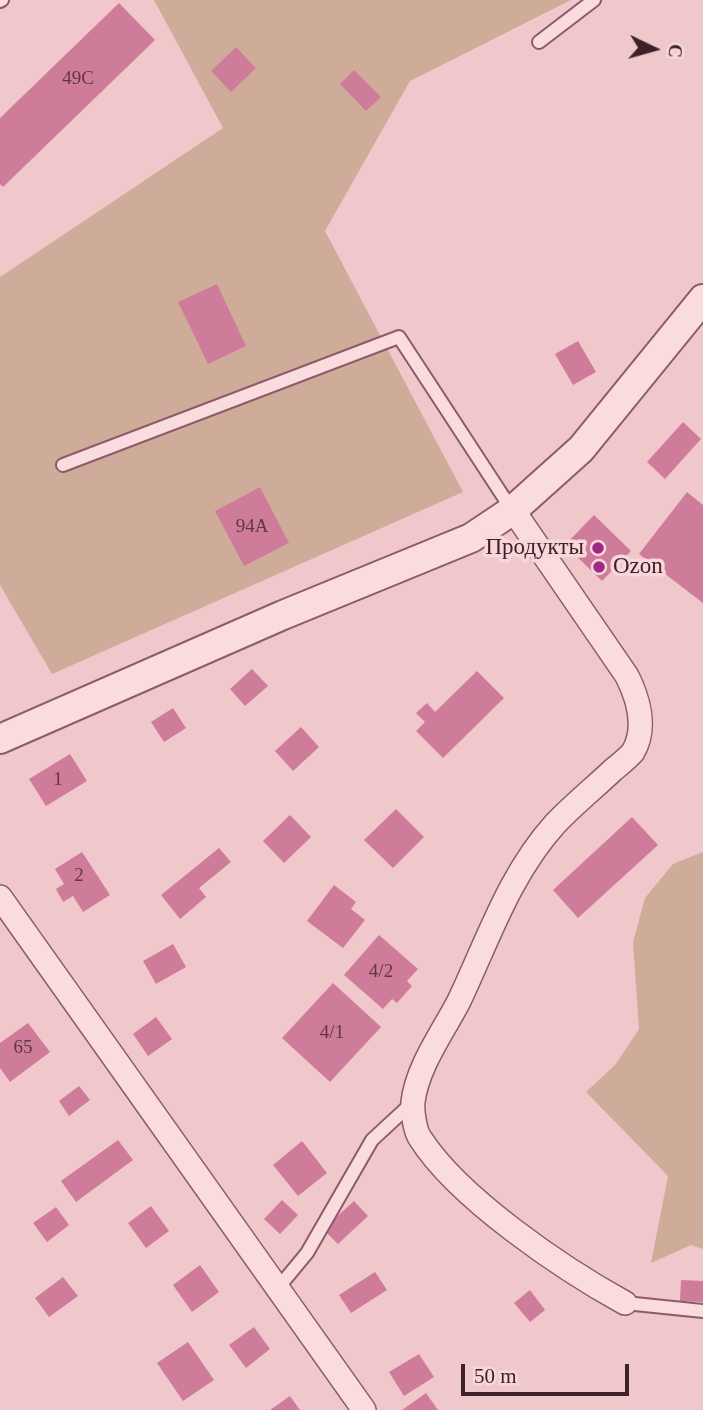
<!DOCTYPE html>
<meta charset="utf-8">
<style>
body{margin:0}
#map{position:relative;width:703px;height:1410px;overflow:hidden;background:#f0c7cb;font-family:"Times New Roman",serif}
canvas{display:block}
.north{position:absolute;left:619px;top:14px;width:70px;height:70px;-webkit-text-stroke:5px #f7d7da;paint-order:stroke;rotate:95deg;font-size:19px;font-weight:700;line-height:28px;text-align:center;color:#3d2028}
.north::after{content:'';display:block;margin:auto;width:24px;height:32px;background:#3d2028;clip-path:polygon(50% 0,100% 100%,50% 72%,0 100%)}
.scale{position:absolute;left:461px;top:1364px;width:168px;height:32px;box-sizing:border-box;border:4px solid #3d2028;border-top:0;padding-left:9px;font-size:21px;line-height:24px;white-space:nowrap;color:#3d2028;-webkit-text-stroke:5px #f7d7da;paint-order:stroke}
</style>
<div id="map">
<canvas width="703" height="1410"></canvas>
<div class="north">С</div>
<div class="scale">50 m</div>
</div>
<script>
const c = document.querySelector('canvas').getContext('2d');
c.lineJoin = 'round';
function fillPath(path, color) { c.fillStyle = color; c.fill(path, 'evenodd'); }
function strokePath(path, color, width, dash) { c.strokeStyle = color; c.lineWidth = width; c.lineCap = dash ? 'butt' : 'round'; c.setLineDash(dash || []); c.stroke(path); }
function write(font, color, halo, rows, align = 'center') {
  c.font = font + ' "Times New Roman",serif'; c.lineWidth = 7; c.setLineDash([]); c.textBaseline = 'middle'; c.strokeStyle = halo; c.fillStyle = color; for (const [text, x, y, turn = 0] of rows) {
    c.save(); c.translate(x, y); c.rotate((+turn || 0) * Math.PI / 180); c.textAlign = isNaN(turn) ? turn : align; if (halo) c.strokeText(text, 0, 0); c.fillText(text, 0, 0); c.restore();
  }
}
fillPath(new Path2D(`
 M 154,0 L 571,0 L 410,81 L 325,231 L 463,492 L 52,674 L 0,585 L 0,277 L 223,128 Z
 M 703,852 L 703,1249 L 691,1245 L 651,1263 L 668,1176 L 586,1092 L 616,1064 L 639,1029 L 633,942 L 645,898 L 673,864 Z`), '#cfac9a');
fillPath(new Path2D(`
 M 119,3 L 155,40 L 3,187 L 0,184 L 0,118 Z
 M 236,47 L 256,68 L 231,92 L 211,71 Z
 M 354,70 L 381,97 L 366,111 L 340,84 Z
 M 217,284 L 246,346 L 208,364 L 178,302 Z
 M 578,341 L 596,372 L 573,385 L 555,354 Z
 M 683,422 L 701,439 L 665,479 L 647,462 Z
 M 260,487 L 289,543 L 244,566 L 215,511 Z
 M 687,492 L 703,505 L 703,603 L 639,554 Z
 M 594,515 L 631,551 L 602,581 L 565,545 Z
 M 252,669 L 268,686 L 245,706 L 230,689 Z
 M 477,671 L 504,698 L 443,758 L 416,731 L 425,722 L 416,713 L 427,703 L 435,712 Z
 M 173,708 L 186,728 L 164,742 L 151,722 Z
 M 301,727 L 319,747 L 293,771 L 275,751 Z
 M 70,754 L 87,781 L 46,806 L 29,779 Z
 M 396,809 L 424,837 L 393,868 L 364,840 Z
 M 290,815 L 311,837 L 284,863 L 263,841 Z
 M 632,817 L 658,845 L 578,918 L 553,890 Z
 M 219,848 L 231,862 L 199,888 L 206,897 L 180,919 L 161,895 Z
 M 82,852 L 110,895 L 83,912 L 73,896 L 63,902 L 56,889 L 64,884 L 55,869 Z
 M 334,885 L 356,902 L 351,909 L 365,920 L 343,948 L 307,921 Z
 M 379,935 L 418,969 L 407,981 L 412,986 L 397,1003 L 392,999 L 383,1009 L 344,975 Z
 M 173,944 L 186,967 L 156,984 L 143,961 Z
 M 333,983 L 381,1027 L 330,1082 L 282,1038 Z
 M 156,1017 L 172,1039 L 148,1056 L 133,1034 Z
 M 28,1023 L 50,1052 L 10,1082 L 0,1068 L 0,1043 Z
 M 79,1086 L 90,1100 L 69,1116 L 59,1101 Z
 M 118,1140 L 133,1160 L 76,1202 L 61,1181 Z
 M 302,1141 L 327,1173 L 298,1196 L 273,1165 Z
 M 282,1200 L 298,1215 L 280,1234 L 264,1219 Z
 M 354,1201 L 368,1216 L 338,1244 L 323,1229 Z
 M 151,1206 L 169,1231 L 146,1248 L 128,1223 Z
 M 56,1207 L 69,1225 L 47,1242 L 33,1223 Z
 M 200,1265 L 219,1292 L 192,1312 L 173,1285 Z
 M 375,1272 L 387,1290 L 351,1313 L 339,1295 Z
 M 63,1277 L 78,1296 L 49,1317 L 35,1298 Z
 M 681,1280 L 703,1281 L 703,1302 L 680,1301 Z
 M 530,1290 L 545,1310 L 530,1322 L 514,1303 Z
 M 254,1327 L 270,1349 L 246,1368 L 229,1345 Z
 M 188,1342 L 214,1380 L 183,1401 L 157,1363 Z
 M 419,1354 L 434,1377 L 404,1396 L 389,1372 Z
 M 426,1393 L 438,1410 L 402,1410 Z
 M 290,1396 L 300,1410 L 270,1410 Z`), '#cf7c9b');
const service = new Path2D(`
 M 0,1 L 2,0
 M 539,42 L 594,0
 M 63,465 L 399,337 L 512,510
 M 278,1288 L 307,1253 L 372,1140 L 412,1103
 M 625,1303 L 703,1311`);
const minor = new Path2D(`
 M 513,510 L 627,676 C 638,698 647,728 633,752 C 628,758 619,765 613,770 C 594,788 573,805 555,824 C 509,875 488,940 459,1001 C 443,1032 417,1067 413,1102 C 412,1111 415,1131 420,1138 C 458,1198 563,1269 625,1303
 M 0,897 L 364,1410`);
const tertiary = new Path2D(`
 M 0,739 L 283,615 L 471,538 L 513,510 L 581,449 L 703,299`);
strokePath(service, '#8d5b68', 16);
strokePath(minor, '#8d5b68', 26);
strokePath(tertiary, '#8d5b68', 32);
strokePath(service, '#fadbde', 12);
strokePath(minor, '#fadbde', 23);
strokePath(tertiary, '#fadbde', 28);
for (const [x, y, r, color] of [
 [598,548,7,"#9e2986"],
 [599,567,7,"#9e2986"]
]) { const dot = new Path2D(); dot.arc(x, y, r, 0, 2 * Math.PI); c.fillStyle = color; c.fill(dot); strokePath(dot, '#f7d7da', 2.5); }
write('19px', '#623745', null, [
 ["49С",78,79],
 ["94А",252,527],
 ["1",58,780],
 ["2",79,876],
 ["4/2",381,972],
 ["4/1",332,1033],
 ["65",23,1048]
]);
write('23px', '#3d2028', '#f7d7da', [
 ["Продукты",584,548],
 ["Ozon",613,567,"left"]
], 'right');
</script>
